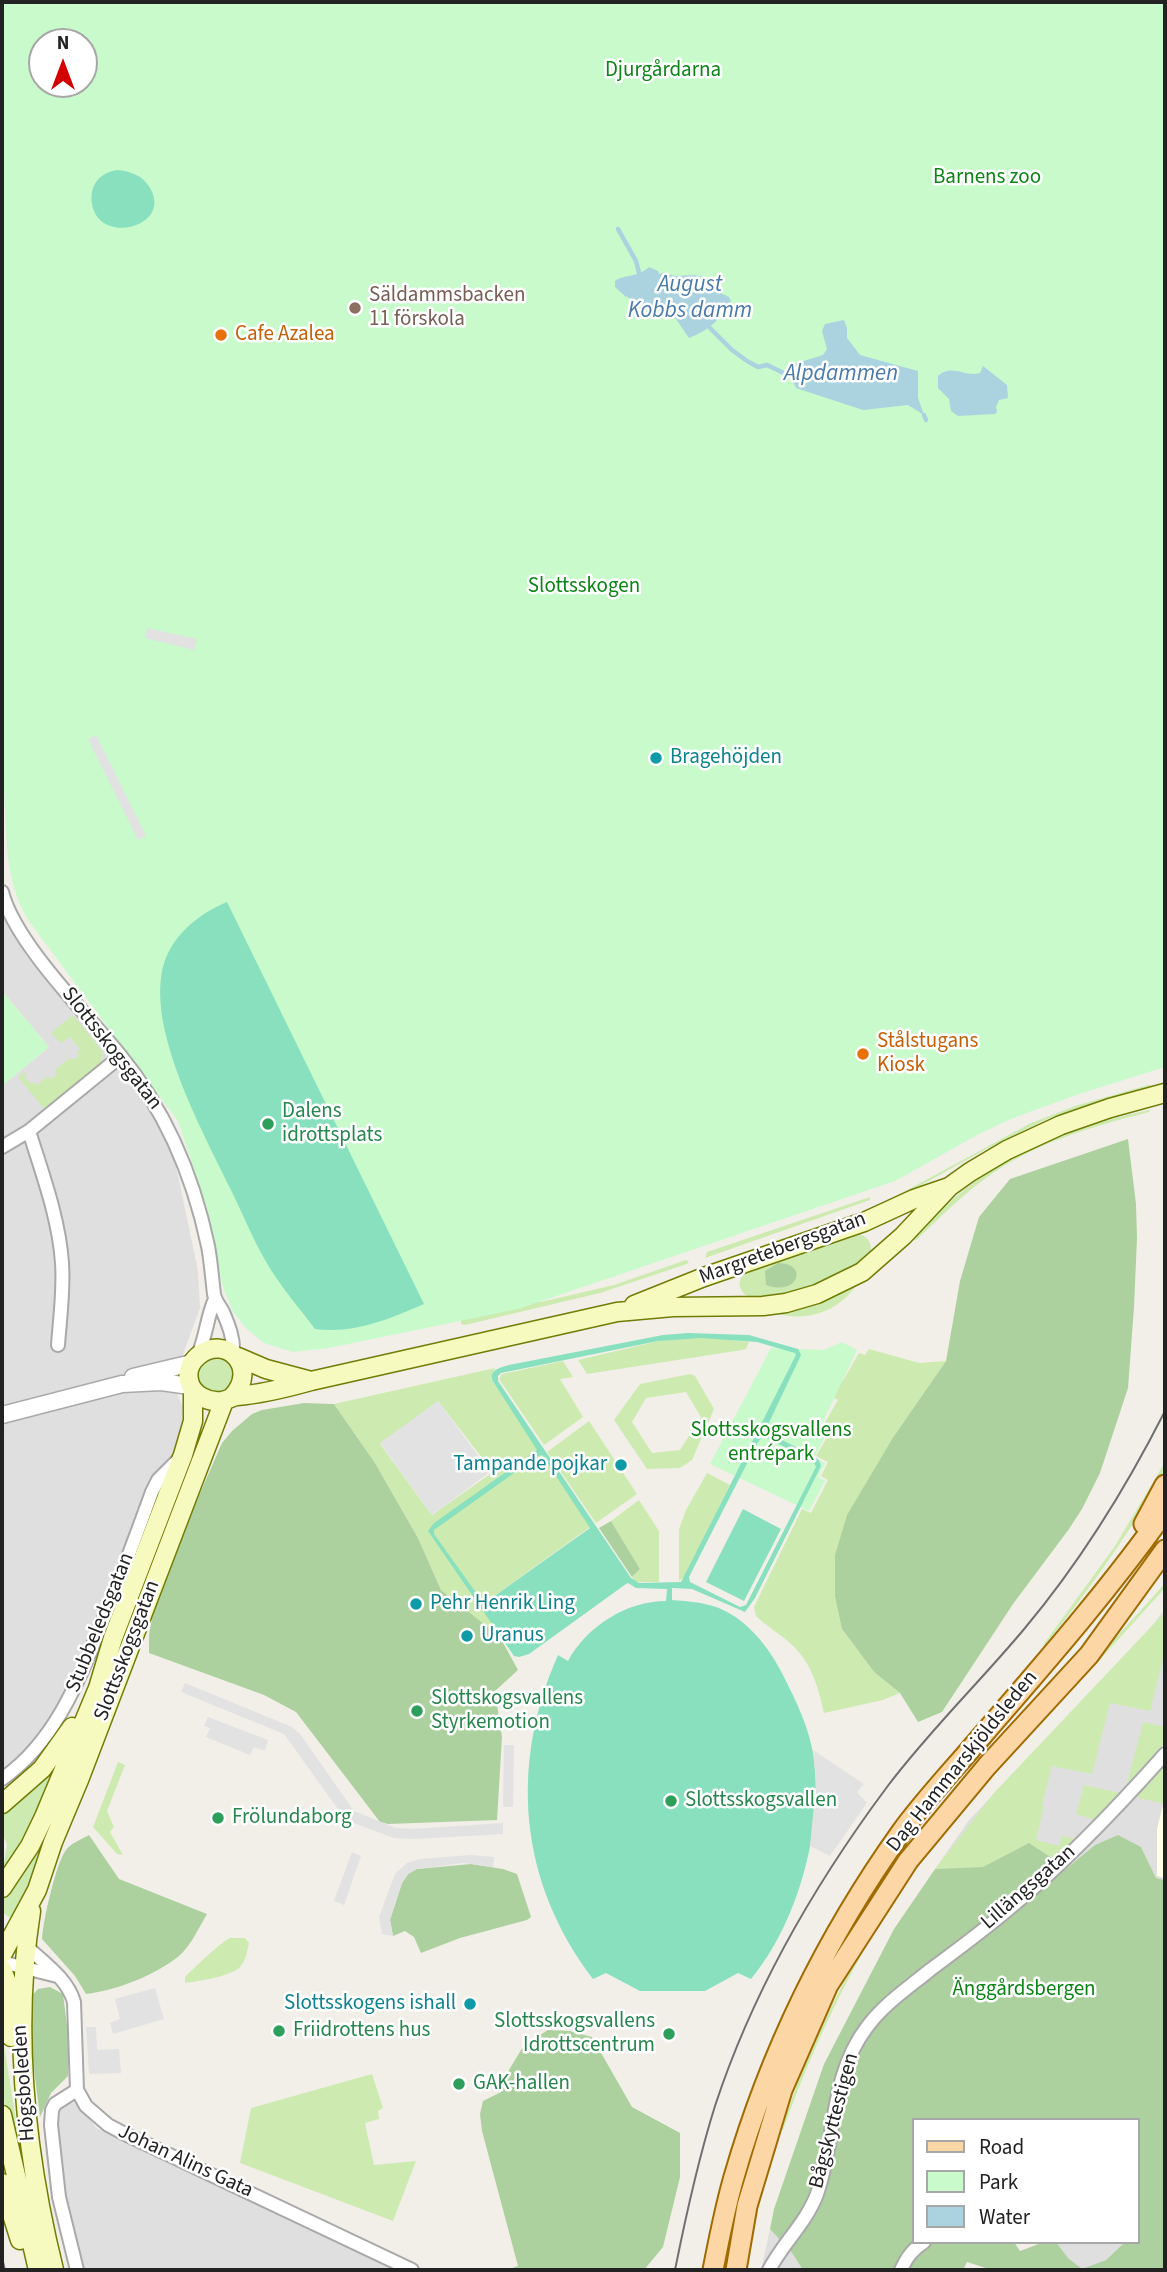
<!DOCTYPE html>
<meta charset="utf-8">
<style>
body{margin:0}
#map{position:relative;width:1167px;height:2272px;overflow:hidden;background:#f2efe9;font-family:"Source Sans 3",sans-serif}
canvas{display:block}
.frame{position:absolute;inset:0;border:4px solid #222;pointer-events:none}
.legend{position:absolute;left:912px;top:2118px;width:228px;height:126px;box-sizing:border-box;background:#fff;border:2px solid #a7a7a7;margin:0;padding:9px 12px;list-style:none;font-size:21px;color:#222}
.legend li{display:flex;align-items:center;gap:14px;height:35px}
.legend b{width:35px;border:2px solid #a7a7a7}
.north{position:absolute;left:28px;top:28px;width:70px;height:70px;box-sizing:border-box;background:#fff;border:2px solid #a7a7a7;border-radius:50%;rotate:0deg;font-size:19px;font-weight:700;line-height:28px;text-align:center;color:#222}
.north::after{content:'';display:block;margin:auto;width:24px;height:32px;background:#d40000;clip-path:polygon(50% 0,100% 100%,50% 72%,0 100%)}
</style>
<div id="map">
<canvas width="1167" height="2272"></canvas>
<div class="frame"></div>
<ul class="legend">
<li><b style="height:9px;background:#fcd6a4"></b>Road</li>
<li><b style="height:19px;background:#c8facc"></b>Park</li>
<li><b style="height:19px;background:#aad3df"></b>Water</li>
</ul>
<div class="north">N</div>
</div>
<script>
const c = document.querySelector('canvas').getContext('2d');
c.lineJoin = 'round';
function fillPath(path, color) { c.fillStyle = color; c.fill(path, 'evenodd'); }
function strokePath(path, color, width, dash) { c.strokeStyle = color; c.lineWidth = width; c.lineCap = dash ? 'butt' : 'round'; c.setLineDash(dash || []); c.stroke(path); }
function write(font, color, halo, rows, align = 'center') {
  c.font = font + ' "Source Sans 3",sans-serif'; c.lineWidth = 5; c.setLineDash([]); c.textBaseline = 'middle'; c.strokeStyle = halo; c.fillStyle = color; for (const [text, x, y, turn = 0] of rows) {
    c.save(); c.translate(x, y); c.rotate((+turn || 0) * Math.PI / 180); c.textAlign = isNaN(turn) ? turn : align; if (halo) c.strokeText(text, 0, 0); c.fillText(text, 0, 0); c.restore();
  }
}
fillPath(new Path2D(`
 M 2,903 L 153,1108 L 174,1156 L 198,1271 L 200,1308 L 181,1360 L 177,1393 L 183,1408 L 181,1432 L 167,1476 L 155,1495 L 83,1678 L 2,1786 L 2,1086 L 49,1047 L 2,991 Z
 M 1165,1609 L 1165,1880 L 1156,1878 L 1141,1847 L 1095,1845 L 1067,1868 L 935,1869 L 969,1820 L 1144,1636 Z
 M 65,2103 L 80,2103 L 96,2128 L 248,2195 L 405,2270 L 84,2270 L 60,2166 L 56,2114 Z
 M 770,2229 L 792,2253 L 803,2270 L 761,2270 Z
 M 1056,2242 L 1125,2242 L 1106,2260 L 1082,2270 L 1068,2258 Z`), '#e0dfdf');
fillPath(new Path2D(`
 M 1163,1805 L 1165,1806 L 1165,1878 L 1157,1876 L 1157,1829 Z`), '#ffffe5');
fillPath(new Path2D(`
 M 73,1015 L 103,1052 L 102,1059 L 99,1066 L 44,1109 L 18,1077 L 25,1072 L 26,1073 L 24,1076 L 31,1084 L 34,1082 L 37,1085 L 48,1076 L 51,1079 L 57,1074 L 55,1070 L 70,1058 L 73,1060 L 79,1056 L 77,1052 L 80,1049 L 70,1037 L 61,1043 L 51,1033 Z
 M 1148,1085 L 1153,1085 L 1047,1119 L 988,1148 L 893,1201 L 893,1198 L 898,1195 L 1031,1123 L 1075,1106 Z
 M 1149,1110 L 1150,1111 L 1149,1112 C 1095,1126 1040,1141 993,1173 C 965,1192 941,1217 916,1240 L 912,1239 C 980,1164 1051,1131 1149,1110 Z
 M 870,1197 L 870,1200 L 705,1258 L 707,1252 Z
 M 853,1233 C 867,1234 874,1243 870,1256 C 844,1285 789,1294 753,1299 C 740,1294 735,1283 745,1272 Z
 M 686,1260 L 689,1262 L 687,1264 L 600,1293 L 465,1325 L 461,1324 L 461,1319 L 509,1302 L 541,1302 L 614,1285 Z
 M 855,1285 L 856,1286 C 836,1313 808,1321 776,1314 L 776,1312 L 816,1304 Z
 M 691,1338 L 714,1338 L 749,1342 L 746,1349 L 742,1350 L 587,1374 L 578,1360 L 663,1340 Z
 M 869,1349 L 919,1363 L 946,1361 L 894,1436 L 842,1629 L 874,1672 L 900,1693 L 883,1700 L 824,1713 C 818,1687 812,1663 791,1644 C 781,1634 767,1627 756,1616 L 754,1607 L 802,1509 L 811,1513 L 828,1480 L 821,1476 L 828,1462 L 816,1456 L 829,1434 L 821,1429 L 838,1400 L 831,1396 L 844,1379 L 859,1353 L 865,1355 Z
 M 214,1359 L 224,1360 L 233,1365 L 236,1382 L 225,1391 C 210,1394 202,1390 196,1376 C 199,1367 204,1362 214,1359 Z
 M 563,1361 L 573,1377 L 560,1379 L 583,1417 L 544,1445 L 499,1379 L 502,1374 Z
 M 495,1368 L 491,1379 L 590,1527 L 483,1604 L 500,1637 L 452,1601 L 441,1590 L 418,1538 L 375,1463 L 334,1404 ZM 438,1401 L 493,1472 L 432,1515 L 380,1444 Z
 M 690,1374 L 695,1376 L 714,1409 L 692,1460 L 680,1468 L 647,1469 L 614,1420 L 640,1384 ZM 686,1392 L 701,1417 L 680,1450 L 652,1453 L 632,1422 L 646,1398 Z
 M 589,1421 L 637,1494 L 596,1523 L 547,1452 Z
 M 197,1433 L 200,1433 L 158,1553 L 14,1921 L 2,1912 L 2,1897 Z
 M 1165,1462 L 1165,1472 C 1129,1533 1089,1591 1044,1646 L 1043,1645 L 1115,1546 Z
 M 707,1473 L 730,1485 L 684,1577 L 679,1581 L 679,1529 L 686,1510 Z
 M 639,1500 L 659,1531 L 659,1582 L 635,1582 L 632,1577 L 640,1569 L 611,1521 Z
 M 1165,1583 L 1165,1588 C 1126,1631 1087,1674 1047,1717 C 1010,1755 973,1794 940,1836 C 871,1924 821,2024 783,2130 L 781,2129 C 817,2021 872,1921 941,1831 C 1009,1743 1092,1667 1165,1583 Z
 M 1165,1612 L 1165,1651 L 1150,1711 L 1110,1703 L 1092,1774 L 1052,1766 L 1042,1805 L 1044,1806 L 1036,1840 L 1059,1846 L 1062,1836 L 1072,1838 L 1075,1842 L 1054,1859 L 1029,1843 L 983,1867 L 935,1869 L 993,1794 Z
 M 1143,1722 L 1165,1727 L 1165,1742 L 1127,1784 Z
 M 1165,1761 L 1165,1804 L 1139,1798 L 1136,1794 Z
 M 118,1762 L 125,1765 L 107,1811 L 114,1827 L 110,1832 L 123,1855 L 117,1854 L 93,1827 Z
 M 56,1764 L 58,1765 L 47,1794 L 2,1875 L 7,1844 L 2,1834 L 2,1813 Z
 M 1084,1785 L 1120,1793 L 1095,1820 L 1076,1814 Z
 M 230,1938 L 245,1938 L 249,1943 C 247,1951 246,1962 239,1968 C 228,1977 198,1981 185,1983 L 185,1977 C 193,1969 222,1941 230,1938 Z
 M 2,2033 L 18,2133 L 13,2135 L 2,2094 Z
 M 372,2074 L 383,2108 L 378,2111 L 379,2119 L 365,2123 L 374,2165 L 416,2161 L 393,2221 L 240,2163 L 251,2108 Z`), '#cdebb0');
fillPath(new Path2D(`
 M 1128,1139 L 1136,1204 L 1137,1238 L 1134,1307 L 1128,1388 L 1100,1473 L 1082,1509 L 1069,1529 L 1013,1604 L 942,1712 L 918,1722 L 900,1693 L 874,1672 L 842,1629 L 835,1596 L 835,1555 L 847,1515 L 894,1436 L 946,1361 L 960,1281 L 979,1217 L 1010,1179 Z
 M 778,1263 C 809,1263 799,1297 766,1285 L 765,1271 Z
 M 304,1403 L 334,1404 L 375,1463 L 418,1538 L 441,1590 L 500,1637 L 518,1670 L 495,1691 L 502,1737 L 497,1820 L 388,1824 L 380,1822 L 296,1712 L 264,1695 L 149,1653 L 149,1635 L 152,1617 L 194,1507 L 222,1443 L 232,1431 L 252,1414 L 262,1410 Z
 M 611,1521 L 640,1569 L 632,1577 L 599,1528 Z
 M 89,1835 L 119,1879 L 207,1914 C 199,1927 191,1946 179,1956 C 154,1976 117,1990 86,1994 L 75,1976 L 42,1939 C 43,1921 56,1863 66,1850 C 71,1843 82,1839 89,1835 Z
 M 1118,1835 L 1141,1847 L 1156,1878 L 1165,1880 L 1165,2270 L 992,2270 L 967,2262 L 963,2270 L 803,2270 L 792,2253 L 770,2229 L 774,2209 L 824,2064 L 894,1929 L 935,1869 L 983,1867 L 1029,1843 L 1067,1868 L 1095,1845 ZM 913,2120 L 1137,2120 L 1137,2242 L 1125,2242 L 1106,2260 L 1082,2269 L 1068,2258 L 1056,2242 L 1044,2242 L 1020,2251 L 1014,2242 L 913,2242 Z
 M 471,1864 L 503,1869 L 517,1874 L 531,1917 L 527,1920 L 460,1938 L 421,1953 L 414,1937 L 405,1931 L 393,1936 L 390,1920 L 402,1883 L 408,1874 L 417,1869 Z
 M 50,1987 L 63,1994 L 68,2033 L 68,2076 L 51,2093 L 40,2117 L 29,2029 L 29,1999 L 38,1989 Z
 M 548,2030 L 570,2031 L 592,2037 L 632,2107 L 680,2133 L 680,2177 L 663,2247 L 644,2270 L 506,2270 L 518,2266 L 482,2131 L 480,2114 L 483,2101 L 501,2092 L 509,2070 L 524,2045 Z`), '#add19e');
fillPath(new Path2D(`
 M 2,2 L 1165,2 L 1165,1067 L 1082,1093 L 1013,1118 L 979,1134 L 895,1181 L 518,1309 L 329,1348 L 293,1352 L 264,1343 L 247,1329 L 233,1312 L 223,1287 L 207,1208 L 178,1121 L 28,920 C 0,872 9,824 2,771 ZM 42,42 L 84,42 L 84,84 L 42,84 Z
 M 2,991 L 49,1047 L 2,1086 Z
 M 842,1342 L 857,1350 L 819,1430 L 826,1434 L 814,1458 L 825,1463 L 818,1477 L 825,1481 L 809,1511 L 710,1464 L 771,1348 L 824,1350 Z`), '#c8facc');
fillPath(new Path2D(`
 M 118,170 C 132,172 142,175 150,188 C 173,227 99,246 92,204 C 89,185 100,172 118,170 Z
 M 227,902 L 424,1304 C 389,1319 355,1334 315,1329 C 298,1306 279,1285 265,1260 C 252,1237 242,1212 230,1188 C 203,1132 153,1041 161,978 C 165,941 194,916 227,902 Z
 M 688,1333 L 749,1335 L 798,1349 L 801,1355 L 765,1431 L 813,1456 L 819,1460 L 821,1466 L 755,1598 L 745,1612 L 692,1589 L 672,1588 L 672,1600 C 685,1601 700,1602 713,1606 C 745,1616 769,1647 783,1675 C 797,1703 810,1729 814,1760 C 823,1831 797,1924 751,1979 L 738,1973 L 705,1991 L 640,1991 L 606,1973 L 593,1979 C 519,1882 509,1766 558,1655 L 568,1661 C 587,1626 627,1601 666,1601 L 667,1589 L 636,1588 L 628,1583 L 626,1584 L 529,1654 L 519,1657 L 514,1656 L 428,1531 L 434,1523 L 537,1450 L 492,1380 C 490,1369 500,1368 509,1365 L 663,1335 ZM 701,1338 L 757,1342 L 795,1353 L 796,1355 L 681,1582 L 639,1583 L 631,1578 L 498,1381 L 498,1376 L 501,1373 L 658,1341 ZM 763,1436 L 814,1462 L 816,1467 L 746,1605 L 740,1607 L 690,1582 L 689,1577 L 758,1442 ZM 542,1455 L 590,1528 L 486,1602 L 482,1601 L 434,1534 L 434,1530 L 538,1456 Z
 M 743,1509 L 781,1529 L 744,1601 L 706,1582 Z`), '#88e0be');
fillPath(new Path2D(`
 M 147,628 L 197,639 L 194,650 L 145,638 Z
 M 96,735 L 146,836 L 138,840 L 88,739 Z
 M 438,1401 L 490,1472 L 432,1515 L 380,1443 Z
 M 185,1683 L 292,1727 L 300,1734 L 354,1811 L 396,1828 L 413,1829 L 503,1823 L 503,1834 L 415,1839 L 394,1838 L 348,1821 L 343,1816 L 284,1734 L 181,1692 Z
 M 208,1717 L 268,1740 L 265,1751 L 254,1747 L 250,1755 L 206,1737 L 210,1728 L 204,1726 Z
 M 504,1745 L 514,1745 L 513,1807 L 503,1807 Z
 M 813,1750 L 864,1784 L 857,1792 L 867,1803 L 830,1856 L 810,1846 L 816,1784 Z
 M 352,1852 L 361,1856 L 344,1905 L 334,1901 Z
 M 471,1855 L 494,1857 L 493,1867 L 463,1863 L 417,1869 L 408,1874 L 402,1883 L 390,1919 L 393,1936 L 382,1934 L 379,1917 L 395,1874 L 407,1863 L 420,1859 Z
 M 155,1988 L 164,2019 L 113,2034 L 110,2023 L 120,2019 L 115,1999 Z
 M 86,2027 L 96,2027 L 97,2050 L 119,2049 L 121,2073 L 89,2074 Z`), '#e2e2e2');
fillPath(new Path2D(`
 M 649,267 L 658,271 L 659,274 L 665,272 C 678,281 688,271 705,278 L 712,289 L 729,297 L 731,301 C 718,321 711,329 689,338 L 676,319 L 625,296 L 615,287 L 615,281 C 625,274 637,278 649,267 Z
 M 844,320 L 847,328 L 847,338 L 860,355 L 918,371 L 918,398 L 924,415 L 908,405 L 863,410 L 796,388 L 790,376 L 794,364 L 823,355 L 827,349 L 822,331 L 825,324 Z
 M 983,366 L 1007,385 L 1008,398 L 999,400 L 996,407 L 997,412 L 995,414 L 958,416 L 951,411 L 949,399 L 938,388 L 938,376 C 952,363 965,378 980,373 Z`), '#aad3df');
strokePath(new Path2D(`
 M 618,229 L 636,261 L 639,273
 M 710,328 L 732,350 L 747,361 L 758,367 L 767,365 L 790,376
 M 924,415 L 926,420`), '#aad3df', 4.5);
const minor = new Path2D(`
 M 2,892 C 15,943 86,1013 120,1055 C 166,1111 193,1175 208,1246 C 211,1262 212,1278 214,1294 C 215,1301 220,1306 223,1312 C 229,1326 234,1339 233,1353
 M 29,1131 C 42,1173 59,1218 62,1263 C 64,1290 60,1318 58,1345
 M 2,1147 L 29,1131 L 121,1056
 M 198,1355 C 206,1337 207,1316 215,1299
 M 2,1779 C 55,1742 78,1682 102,1623 C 120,1580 136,1536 152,1492 L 158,1480 L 178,1460
 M 26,1946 C 43,1962 67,1978 74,2002 L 77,2090 L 86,2106 L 108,2125 L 123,2133 L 412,2270
 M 2,1962 L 57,1976
 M 77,2270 L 59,2197 L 51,2125 L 52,2110 L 55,2104 L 77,2090
 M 769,2270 C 783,2243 806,2223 817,2194 C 836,2139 830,2075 867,2027 C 884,2004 908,1988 930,1970 C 957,1950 984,1930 1010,1908 C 1066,1862 1117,1808 1165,1754
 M 901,2270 C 907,2257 912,2250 924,2242`);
const tertiary = new Path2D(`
 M 133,1377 L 192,1363
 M 2,1415 L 122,1384 L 161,1382 L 190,1386`);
const secondary = new Path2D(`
 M 634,1305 L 704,1277 L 864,1222 L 914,1199 L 949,1187
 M 238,1357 L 266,1369 L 311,1381
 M 232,1397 C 260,1368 226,1333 198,1356 C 191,1362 187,1371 189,1380 C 191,1394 208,1403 222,1401 C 228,1400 231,1397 237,1396 C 263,1394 286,1388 311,1381 L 617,1312 L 673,1307 L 763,1306 L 786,1303 L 817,1294 L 862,1272 L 903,1236 L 949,1187 L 970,1172 L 1007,1150 L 1061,1125 L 1110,1108 L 1165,1093
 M 2,1804 L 42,1769 L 72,1727
 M 2,1888 L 30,1846 L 44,1817 L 98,1688 L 113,1638 L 183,1455 L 193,1421 L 193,1391
 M 31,1911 C 12,2032 25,2152 54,2270
 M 3,1953 L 37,1890 L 53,1842 L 79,1780 L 224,1401
 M 2,1969 L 6,1980 L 11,2037
 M 2,2115 L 38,2270
 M 2,2183 L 20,2240`);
const primary = new Path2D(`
 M 1144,1524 L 1165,1485
 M 713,2270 C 719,2239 725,2208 734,2177 C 770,2052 827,1936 902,1831 C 926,1798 955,1768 981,1737 C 1044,1664 1109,1590 1165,1511
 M 736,2270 L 747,2206 L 782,2090 L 828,1985 L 908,1861 L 987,1766 L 1089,1655 L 1165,1550`);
strokePath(minor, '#a9a9a9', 16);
strokePath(tertiary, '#a9a9a9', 19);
strokePath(secondary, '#707d05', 21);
strokePath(primary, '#a06b00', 23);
strokePath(minor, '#fff', 12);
strokePath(tertiary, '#fff', 16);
strokePath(secondary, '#f7fabf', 18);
strokePath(primary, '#fcd6a4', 19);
strokePath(new Path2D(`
 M 2,2258 L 5,2270
 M 675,2270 C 686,2215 698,2160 715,2106 C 753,1990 814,1885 887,1787 C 929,1731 980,1682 1025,1628 C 1081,1561 1126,1488 1165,1411`), '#707070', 2);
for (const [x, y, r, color] of [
 [355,308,7,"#8d6e63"],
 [221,335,7,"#e8710a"],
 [656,758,7,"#0f9aa8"],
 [863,1054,7,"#e8710a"],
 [268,1124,7,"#2e9e5b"],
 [621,1465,7,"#0f9aa8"],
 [416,1604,7,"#0f9aa8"],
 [467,1636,7,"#0f9aa8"],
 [417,1711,7,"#2e9e5b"],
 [671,1801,7,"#2e9e5b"],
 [218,1818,7,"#2e9e5b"],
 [470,2004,7,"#0f9aa8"],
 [279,2031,7,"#2e9e5b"],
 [669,2034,7,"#2e9e5b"],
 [459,2084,7,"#2e9e5b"]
]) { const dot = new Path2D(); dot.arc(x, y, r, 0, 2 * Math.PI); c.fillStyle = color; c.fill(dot); strokePath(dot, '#fff', 2.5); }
write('21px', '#0c8416', '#fff', [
 ["Djurgårdarna",663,71],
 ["Barnens zoo",987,178],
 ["Slottsskogen",584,587],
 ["Slottsskogsvallens",771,1431],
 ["entrépark",771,1455],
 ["Änggårdsbergen",1024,1990]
]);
write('21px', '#785e54', '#fff', [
 ["Säldammsbacken",369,296],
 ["11 förskola",369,320]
], 'left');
write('21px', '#c56008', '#fff', [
 ["Cafe Azalea",235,335],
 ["Stålstugans",877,1042],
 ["Kiosk",877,1066]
], 'left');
write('21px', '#0d838f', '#fff', [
 ["Bragehöjden",670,758],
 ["Tampande pojkar",607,1465,"right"],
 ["Pehr Henrik Ling",430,1604],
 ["Uranus",481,1636],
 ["Slottsskogens ishall",456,2004,"right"]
], 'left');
write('21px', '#222', '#fff', [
 ["Slottsskogsgatan",111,1049,52],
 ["Margretebergsgatan",783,1249,-20],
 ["Stubbeledsgatan",101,1623,-68],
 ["Slottsskogsgatan",128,1651,-69],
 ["Dag Hammarskjöldsleden",963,1762,-51],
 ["Lillängsgatan",1029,1888,-41],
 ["Högsboleden",25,2083,-94],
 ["Bågskyttestigen",835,2121,-75],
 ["Johan Alins Gata",185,2162,25]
]);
write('21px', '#27864d', '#fff', [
 ["Dalens",282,1112],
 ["idrottsplats",282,1136],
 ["Slottskogsvallens",431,1699],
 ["Styrkemotion",431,1723],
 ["Slottsskogsvallen",685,1801],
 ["Frölundaborg",232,1818],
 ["Slottsskogsvallens",655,2022,"right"],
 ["Idrottscentrum",655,2046,"right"],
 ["Friidrottens hus",293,2031],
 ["GAK-hallen",473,2084]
], 'left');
write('italic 23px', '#4a7aab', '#fff', [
 ["August",690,286],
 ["Kobbs damm",690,312],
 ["Alpdammen",841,375]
]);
</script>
